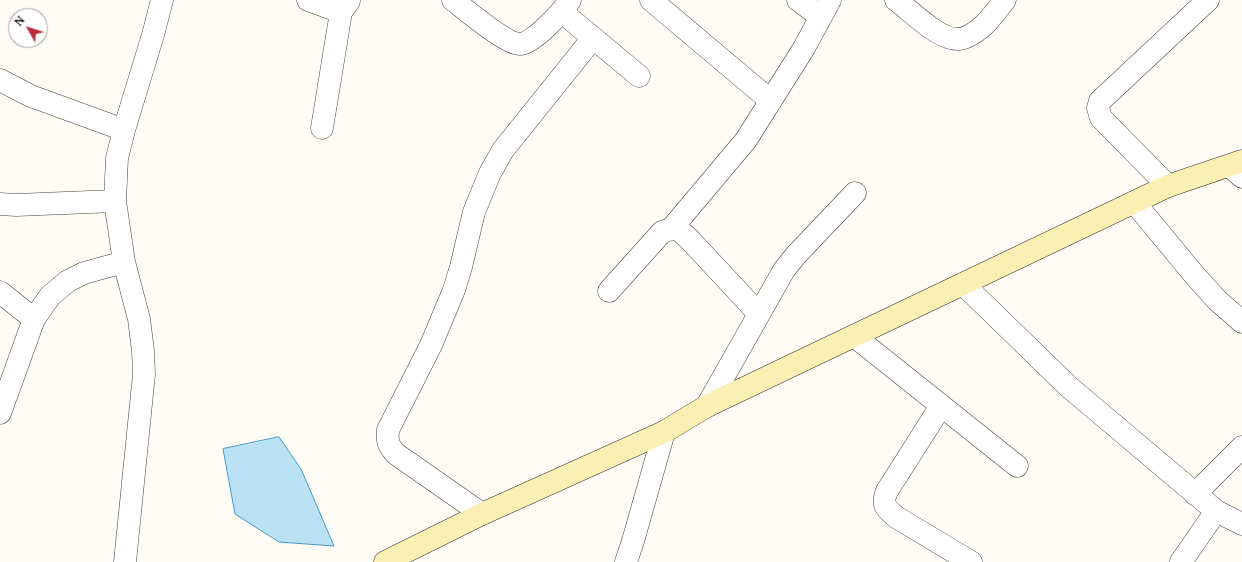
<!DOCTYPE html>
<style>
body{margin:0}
#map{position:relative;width:1242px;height:562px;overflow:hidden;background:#fefcf4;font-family:"Noto Serif",serif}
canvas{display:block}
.north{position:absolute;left:8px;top:8px;width:40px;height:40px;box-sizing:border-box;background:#fff;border:1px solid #9f9f9f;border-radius:50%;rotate:309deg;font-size:11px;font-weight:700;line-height:16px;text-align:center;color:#101010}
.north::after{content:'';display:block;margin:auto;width:14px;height:18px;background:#bb2d3c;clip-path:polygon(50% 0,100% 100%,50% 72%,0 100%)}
</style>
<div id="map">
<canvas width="1242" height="562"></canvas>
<div class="north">N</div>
</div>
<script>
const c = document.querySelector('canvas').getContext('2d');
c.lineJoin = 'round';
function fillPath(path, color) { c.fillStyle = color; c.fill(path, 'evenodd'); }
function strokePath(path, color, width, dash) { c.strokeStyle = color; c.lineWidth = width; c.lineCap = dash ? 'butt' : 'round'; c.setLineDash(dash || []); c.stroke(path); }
const water = new Path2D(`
 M 279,437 L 301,469 L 334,546 L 279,542 L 235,514 L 223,449 Z`);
fillPath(water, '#bbe2f4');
strokePath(water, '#459bc8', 1);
const street = new Path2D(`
 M 308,0 L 341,12 L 349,1
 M 453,0 C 466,10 506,44 520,44 C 533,44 563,11 570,0
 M 651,0 L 771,101
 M 798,0 L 821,17
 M 896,0 C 911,11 939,40 958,39 C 967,39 976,32 983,26 C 991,19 998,8 1005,0
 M 562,12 L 639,76
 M 0,80 L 31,96 L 124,130
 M 322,128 L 341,12
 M 1230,166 L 1242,177
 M 1168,186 L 1101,118 L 1098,108 L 1100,101 L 1208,0
 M 1134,202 L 1197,278 L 1217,300 L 1242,322
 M 0,204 L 16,205 L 115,201
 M 672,228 L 746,140 L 804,48 L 830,0
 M 963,284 L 1069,387 L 1216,511 L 1242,524
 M 609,291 L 662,232 C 678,226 679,230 691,241 L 759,314
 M 0,292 L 34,319
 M 854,336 L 1017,466
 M 707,406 L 784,270 L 796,255 L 855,193
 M 941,406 L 887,491 C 881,505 886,508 896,517 L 971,562
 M 0,413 L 34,319 L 50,296 L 68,281 L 84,273 L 124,262
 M 1195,494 L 1242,447
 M 482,514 L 396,454 C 388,445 387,442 388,430 L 431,345 L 454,290 L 461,267 L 474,212 L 490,173 L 503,150 L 593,38
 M 125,562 L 144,374 L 143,351 L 139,319 L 124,262 L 115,201 L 117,158 L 124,130 L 153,35 L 162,0
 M 626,562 L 633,541 L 664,432
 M 1181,562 L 1216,511`);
const secondary = new Path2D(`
 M 385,562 L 482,514 L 664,432 L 707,406 L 1168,186 L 1242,161`);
strokePath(street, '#434343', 23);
strokePath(secondary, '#323232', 23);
strokePath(street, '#fff', 22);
strokePath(secondary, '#fbefb3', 22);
</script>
